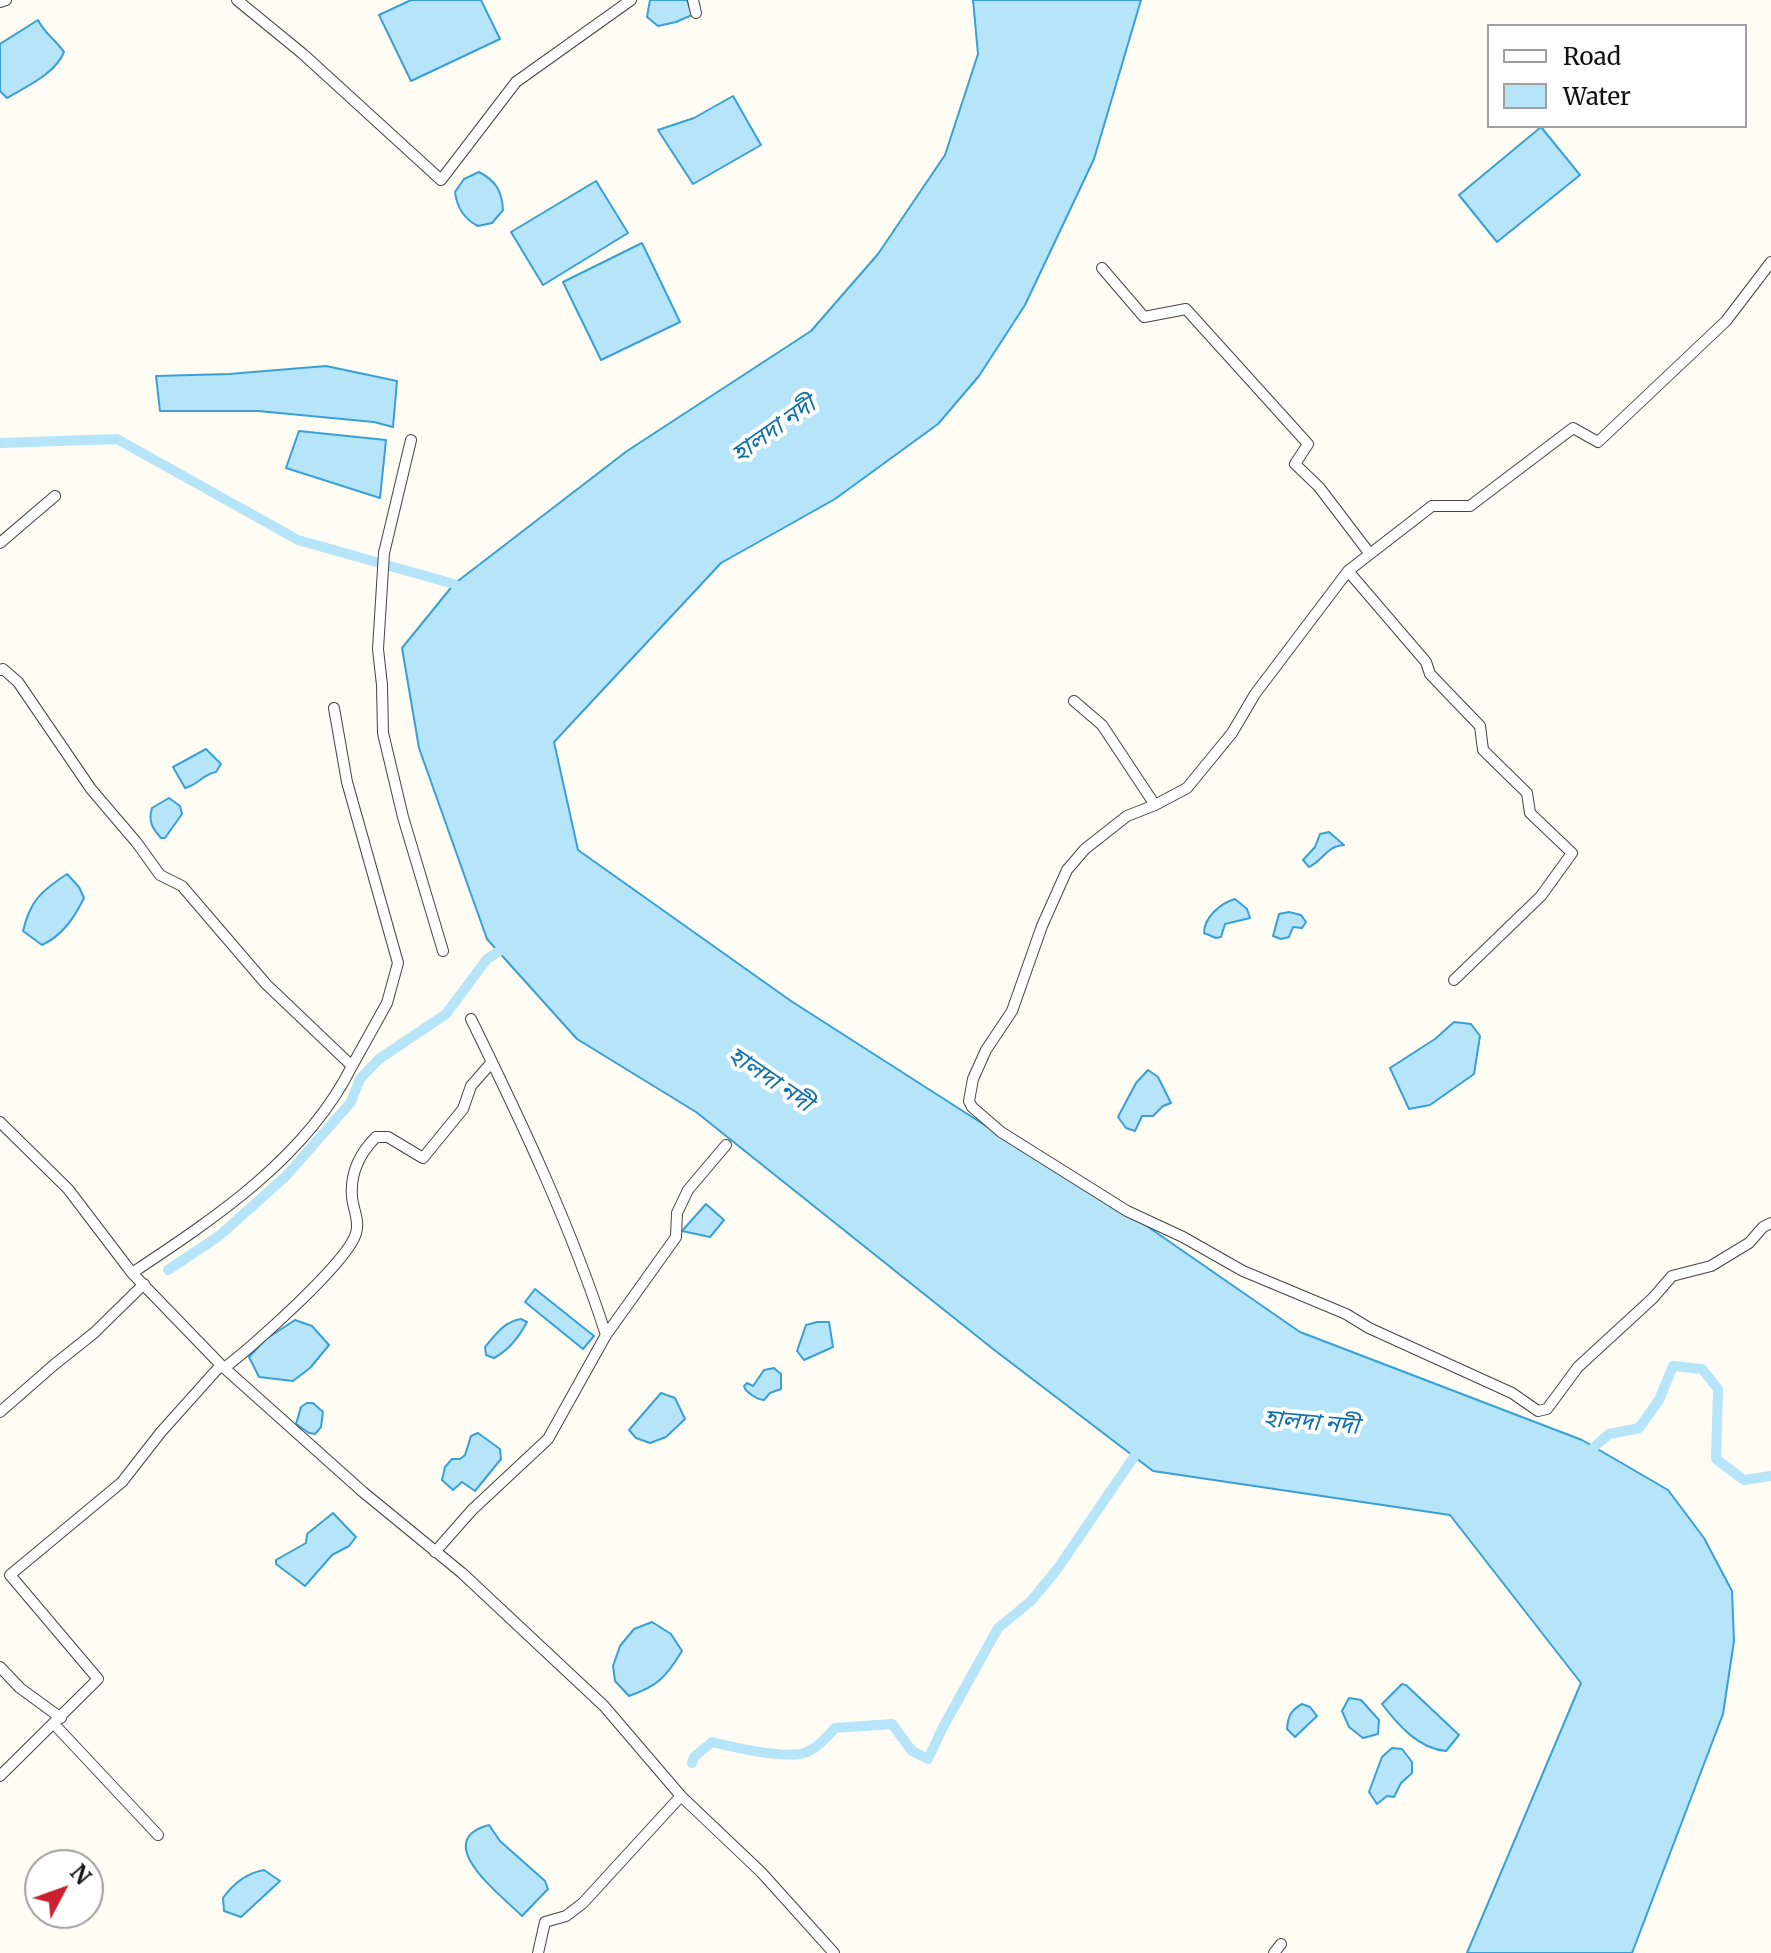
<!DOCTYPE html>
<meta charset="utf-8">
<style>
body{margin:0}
#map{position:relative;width:1771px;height:1953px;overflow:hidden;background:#fffcf4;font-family:Merriweather,serif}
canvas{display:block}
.legend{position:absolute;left:1487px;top:24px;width:260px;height:104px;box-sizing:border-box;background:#fff;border:2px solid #a0a0a0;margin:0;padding:10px 14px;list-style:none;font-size:24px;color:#111}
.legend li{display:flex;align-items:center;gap:16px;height:40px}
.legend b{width:40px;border:2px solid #a0a0a0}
.north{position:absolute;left:24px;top:1849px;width:80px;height:80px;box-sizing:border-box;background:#fff;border:2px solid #a0a0a0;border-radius:50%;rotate:49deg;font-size:22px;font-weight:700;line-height:32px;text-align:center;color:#111}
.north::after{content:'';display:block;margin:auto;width:28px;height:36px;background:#ca2032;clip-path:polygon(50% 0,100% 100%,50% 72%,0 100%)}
</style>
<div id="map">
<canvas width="1771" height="1953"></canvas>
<ul class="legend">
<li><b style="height:10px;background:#fff"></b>Road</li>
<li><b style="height:22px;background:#b6e4f9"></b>Water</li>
</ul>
<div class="north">N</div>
</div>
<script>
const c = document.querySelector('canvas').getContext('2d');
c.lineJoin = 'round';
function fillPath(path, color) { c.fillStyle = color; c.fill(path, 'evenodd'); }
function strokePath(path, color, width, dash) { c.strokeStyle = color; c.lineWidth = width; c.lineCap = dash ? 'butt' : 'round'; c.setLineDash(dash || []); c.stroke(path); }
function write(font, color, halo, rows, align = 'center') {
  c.font = font + ' Merriweather,"Noto Sans Bengali",serif'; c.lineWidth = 8; c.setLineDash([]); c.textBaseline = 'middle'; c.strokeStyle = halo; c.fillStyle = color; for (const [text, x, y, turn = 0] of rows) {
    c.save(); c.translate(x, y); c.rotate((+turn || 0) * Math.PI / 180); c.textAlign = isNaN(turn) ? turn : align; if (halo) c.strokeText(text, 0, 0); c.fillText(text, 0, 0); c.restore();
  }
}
const water = new Path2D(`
 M 411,0 L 481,0 L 500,39 L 411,81 L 379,15 Z
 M 650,0 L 687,0 L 692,15 L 676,22 L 658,26 L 647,17 Z
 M 973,0 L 1141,0 L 1094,159 L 1025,305 L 979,376 L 938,424 L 835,499 L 721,563 L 554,742 L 578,850 L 791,1001 L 1033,1156 L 1128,1213 L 1300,1332 L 1582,1440 L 1668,1490 L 1704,1538 L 1732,1591 L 1734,1641 L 1723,1714 L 1632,1953 L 1467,1953 L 1581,1683 L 1450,1515 L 1153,1471 L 993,1349 L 696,1112 L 577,1039 L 487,939 L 419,748 L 402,648 L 454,584 L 627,451 L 811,331 L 878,254 L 945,155 L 978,54 Z
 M 38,20 C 44,33 56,40 64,52 C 55,74 27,86 7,98 L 0,91 L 0,44 Z
 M 733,96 L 761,145 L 693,184 L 658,130 L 694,118 Z
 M 1541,127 L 1580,175 L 1497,242 L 1459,195 Z
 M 479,172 C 496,181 502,191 503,210 L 492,223 L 478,226 C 464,219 457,208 455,192 L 464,179 Z
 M 596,181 L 628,233 L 543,285 L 511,232 Z
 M 642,243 L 680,322 L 601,360 L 563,282 Z
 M 326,366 L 397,381 L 393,427 L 374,422 L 258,411 L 160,411 L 156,376 L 229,374 Z
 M 299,431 L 386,440 L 380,498 L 286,468 Z
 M 206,749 L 221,764 L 216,772 C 203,774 198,785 185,788 L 173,767 Z
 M 169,798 L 180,806 L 182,814 L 165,838 L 161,838 C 152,828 148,821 152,808 Z
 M 1329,832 L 1344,845 C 1326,846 1324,860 1309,867 L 1303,860 L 1315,847 L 1320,834 Z
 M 67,874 L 79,887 L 84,898 C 74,918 63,935 42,945 L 23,931 C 30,901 41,891 67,874 Z
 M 1235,899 L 1247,909 L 1250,918 L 1225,924 L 1221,937 L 1216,938 L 1204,933 C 1204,917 1221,903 1235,899 Z
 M 1289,912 L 1301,915 L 1306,922 L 1302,928 L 1293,927 L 1289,937 L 1281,939 L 1273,936 L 1279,914 Z
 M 1454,1022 L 1471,1024 L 1480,1036 L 1474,1074 L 1430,1105 L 1409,1109 L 1390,1068 L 1435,1039 Z
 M 1148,1070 L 1158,1077 L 1171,1103 L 1163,1106 L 1153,1116 L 1142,1116 L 1135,1131 L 1126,1128 L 1118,1117 L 1136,1083 Z
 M 706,1204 L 724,1220 L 710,1237 L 682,1231 Z
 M 535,1289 L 594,1336 L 583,1349 L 525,1302 Z
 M 521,1319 L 527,1322 C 519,1337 509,1350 494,1358 L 486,1355 L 485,1347 C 495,1335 505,1321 521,1319 Z
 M 295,1320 L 312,1326 L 329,1345 L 310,1368 L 293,1381 L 259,1377 L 249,1357 L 266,1339 Z
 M 817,1322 L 829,1322 L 833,1347 L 804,1360 L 797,1351 L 806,1325 Z
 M 774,1368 L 781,1374 L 781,1389 L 770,1393 L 764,1400 C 758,1400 745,1392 744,1386 L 747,1383 L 753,1386 L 764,1370 Z
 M 661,1393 L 675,1398 L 685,1419 L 666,1437 L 650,1443 L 636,1438 L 629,1430 Z
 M 307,1403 L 313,1403 L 323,1412 L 321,1427 L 315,1434 L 309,1433 L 296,1424 L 301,1407 Z
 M 478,1433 L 500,1449 L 501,1459 L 475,1491 L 462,1482 L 453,1490 L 442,1480 L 445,1467 L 452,1459 L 460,1459 L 465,1455 L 471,1436 Z
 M 333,1513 L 356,1537 L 349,1546 L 332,1555 L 305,1586 L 276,1564 L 276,1560 L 306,1543 L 307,1534 Z
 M 652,1622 L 671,1634 L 682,1651 C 666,1677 658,1686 629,1696 L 615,1681 L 613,1666 L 620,1646 L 634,1629 Z
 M 1402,1684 L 1406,1685 L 1459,1735 L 1446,1751 C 1419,1749 1398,1725 1382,1704 Z
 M 1349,1698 L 1361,1700 L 1379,1720 L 1378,1734 L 1363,1738 L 1349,1727 L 1342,1711 Z
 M 1302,1704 L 1310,1707 L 1317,1716 L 1295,1737 L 1287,1729 C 1288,1716 1291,1710 1302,1704 Z
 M 1392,1748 L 1402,1749 L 1412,1762 L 1412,1773 L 1401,1783 L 1394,1797 L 1387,1796 L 1377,1804 L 1369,1792 L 1382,1757 Z
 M 489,1825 L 500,1841 L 545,1881 L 548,1889 L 522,1916 C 502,1896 429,1841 489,1825 Z
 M 264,1870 L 280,1881 L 241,1917 L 224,1911 L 223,1898 C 233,1884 247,1873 264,1870 Z`);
fillPath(water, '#b6e4f9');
strokePath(water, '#39a0d5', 2);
strokePath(new Path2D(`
 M 0,443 L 117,439 L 298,540 L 454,584 L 464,590
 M 168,1270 L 219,1236 L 286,1176 L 351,1102 L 360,1079 L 379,1059 L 446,1014 L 487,959 L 507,946
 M 1594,1447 L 1609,1434 L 1639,1428 L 1659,1400 L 1673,1366 L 1702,1369 L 1718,1389 L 1716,1459 L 1744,1480 L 1771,1476
 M 692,1763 L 694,1757 L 712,1742 C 737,1748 775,1757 800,1754 C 814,1752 826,1738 835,1728 L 892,1724 L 912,1751 L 928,1759 L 943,1727 L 998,1628 L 1031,1601 L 1058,1568 L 1142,1445`), '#b6e4f9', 10);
const minor = new Path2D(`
 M 237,0 L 303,54 L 441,180 L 516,82 L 631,0
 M 693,0 L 696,13
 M 0,2 L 6,0
 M 1771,262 L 1726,321 L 1598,442 L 1573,428 L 1470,506 L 1432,506 L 1348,571 L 1255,694 L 1232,733 L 1187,788 L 1155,805 L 1127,816 L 1085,849 L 1067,870 L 1042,926 L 1012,1011 L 986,1050 L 973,1079 L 969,1101 L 972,1107 L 1001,1132 L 1127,1211 L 1183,1237 L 1243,1271 L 1346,1314 L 1369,1328 L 1512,1393 L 1538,1411 L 1547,1409 L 1578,1367 L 1653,1298 L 1672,1276 L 1711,1266 L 1749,1243 L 1763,1227 L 1771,1223
 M 1102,268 L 1144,317 L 1186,309 L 1308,444 L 1295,464 L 1319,487 L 1370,554
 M 411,440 L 384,553 L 378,649 L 382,685 L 383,733 L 403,817 L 443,951
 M 0,543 L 55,496
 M 1348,571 L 1426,662 L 1430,674 L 1480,726 L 1483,750 L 1527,793 L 1530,813 L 1572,853 L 1541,896 L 1454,980
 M 0,670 L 3,669 L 18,682 L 91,789 L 137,843 L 160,875 L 182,886 L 266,984 L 352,1066 C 307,1157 215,1218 132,1273
 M 1074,701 L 1102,725 L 1155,805
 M 334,708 L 347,782 L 398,963 L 387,1003 L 352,1066
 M 0,1122 L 68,1189 L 132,1273 L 221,1365 L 363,1492 L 462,1573 L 604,1706 L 681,1796 L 761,1872 L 834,1953
 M 606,1335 L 676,1237 L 677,1213 L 688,1190 L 726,1145
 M 224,1368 C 251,1348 349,1261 356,1233 C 360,1221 353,1209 352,1197 C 350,1173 360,1153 376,1137 L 388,1137 L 423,1158 L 463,1109 L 471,1086 L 492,1062
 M 0,1412 L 55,1364 L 94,1333 L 144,1284
 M 435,1552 L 472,1510 L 548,1439 L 606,1335 C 571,1226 521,1121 471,1019
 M 0,1667 L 20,1688 L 61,1718
 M 54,1724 L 158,1835
 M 0,1776 L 98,1679 L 10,1575 L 122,1482 L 161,1432 L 221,1365
 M 538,1953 L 545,1922 L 566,1916 L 583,1903 L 681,1796
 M 1274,1953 L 1281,1944`);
strokePath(minor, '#444', 12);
strokePath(minor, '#fff', 10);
write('italic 24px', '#1171ab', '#fff', [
 ["হালদা নদী",774,430,-35],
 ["হালদা নদী",770,1080,34],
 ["হালদা নদী",1311,1423,5]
]);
</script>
